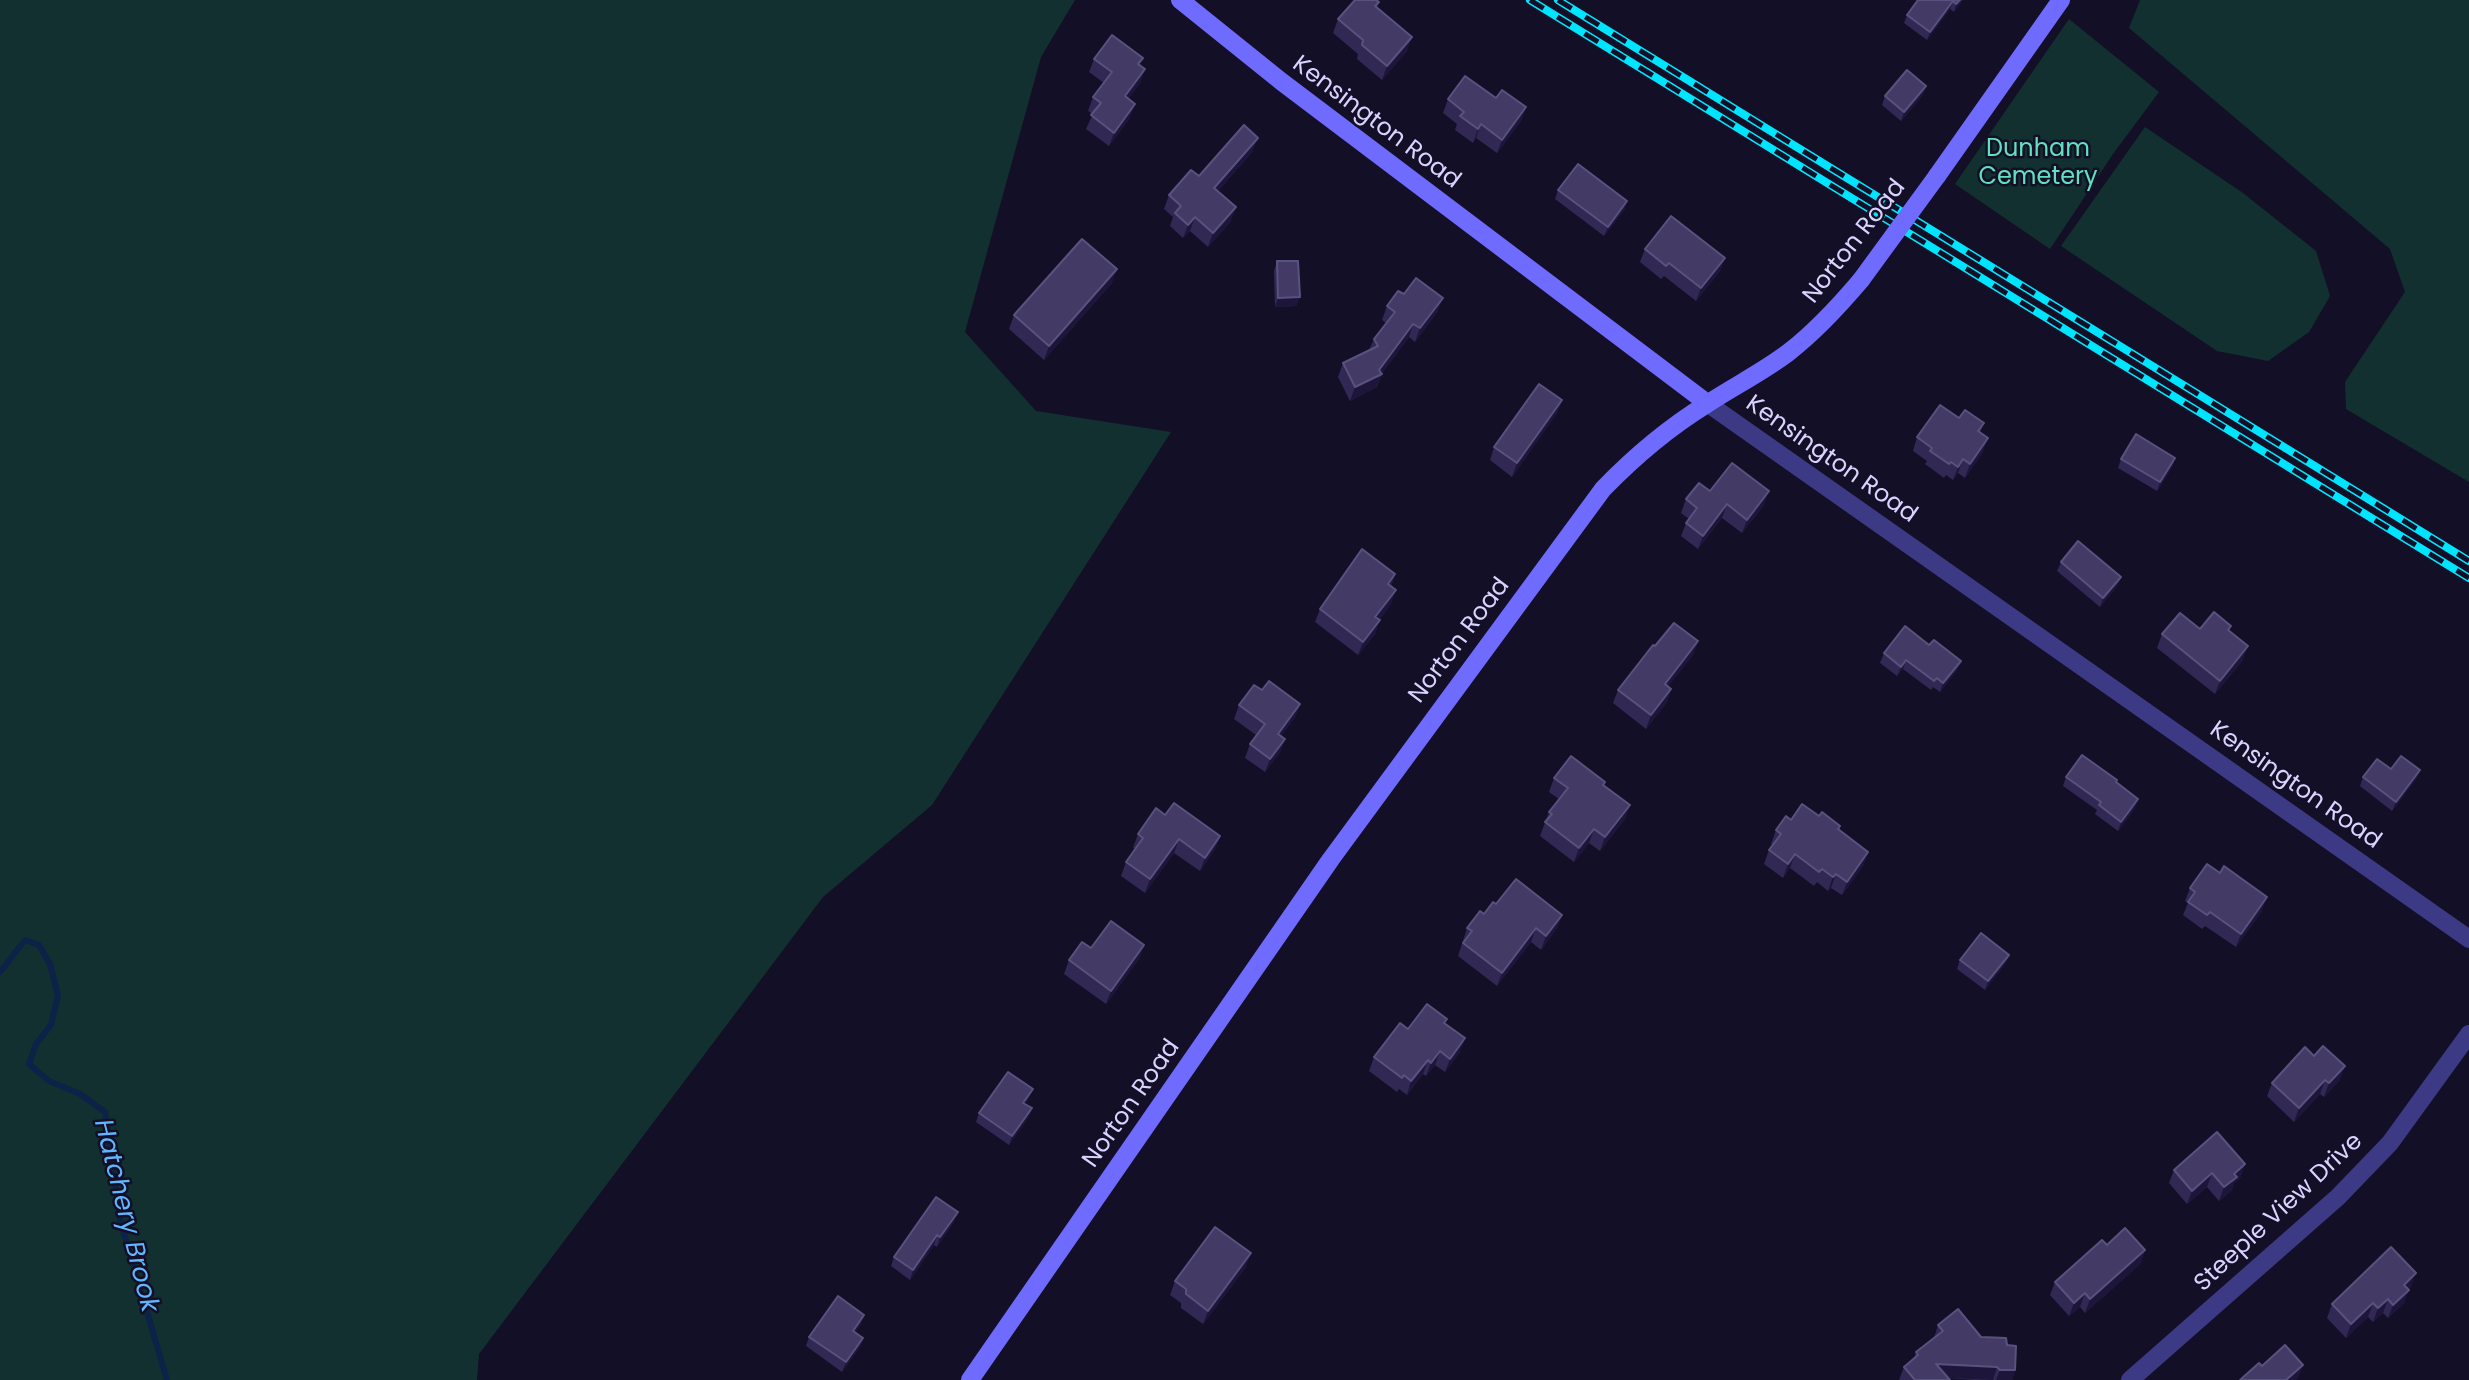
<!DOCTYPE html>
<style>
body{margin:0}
canvas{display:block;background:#130f26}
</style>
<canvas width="2469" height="1380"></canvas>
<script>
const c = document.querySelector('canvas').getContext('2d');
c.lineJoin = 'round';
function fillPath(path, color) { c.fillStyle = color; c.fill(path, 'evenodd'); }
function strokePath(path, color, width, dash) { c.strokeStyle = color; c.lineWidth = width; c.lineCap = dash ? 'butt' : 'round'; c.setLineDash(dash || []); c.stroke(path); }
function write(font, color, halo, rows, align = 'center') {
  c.font = font + ' Poppins,sans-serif'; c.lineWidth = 5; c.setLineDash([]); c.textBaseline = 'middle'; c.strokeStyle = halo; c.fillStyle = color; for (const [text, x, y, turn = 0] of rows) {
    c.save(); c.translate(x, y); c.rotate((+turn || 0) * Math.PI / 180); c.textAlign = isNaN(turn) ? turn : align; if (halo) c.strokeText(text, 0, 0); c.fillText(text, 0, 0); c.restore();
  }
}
fillPath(new Path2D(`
 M 0,0 L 1075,0 L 1041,57 L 965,332 L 1036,411 L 1171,432 L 932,805 L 823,897 L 479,1354 L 477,1380 L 0,1380 Z
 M 2140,0 L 2469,0 L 2469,482 L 2346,409 L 2345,382 L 2405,292 L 2390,249 L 2129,28 Z
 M 2069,19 L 2159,92 L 2113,154 L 2050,249 L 1955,184 Z
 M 2145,127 L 2243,193 L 2316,251 L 2330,296 L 2309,332 L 2268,361 L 2217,351 L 2061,246 Z`), '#12302f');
strokePath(new Path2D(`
 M 0,972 L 25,940 L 39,945 L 50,964 L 58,995 L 51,1025 L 36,1044 L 29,1064 L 49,1081 L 80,1094 L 105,1112 L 120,1220 L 167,1380`), '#0c2248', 6);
strokePath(new Path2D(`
 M 1707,403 L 2469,939
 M 2130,1380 L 2338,1197 L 2390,1143 L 2469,1034`), '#3d3a85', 18);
strokePath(new Path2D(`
 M 1180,0 L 1282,82 L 1707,403
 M 1937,176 L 2061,0
 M 970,1380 L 1331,859 L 1603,489 C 1635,456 1668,428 1707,404 C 1734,386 1763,372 1789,352 C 1816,331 1839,306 1861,280`), '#6f6bff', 18);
const rail = new Path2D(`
 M 1530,0 L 2469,578
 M 1558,0 L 2469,561`);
strokePath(rail, '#00e5ff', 8);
strokePath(rail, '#130f26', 5, [16]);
strokePath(new Path2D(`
 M 1861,280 L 1937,176`), '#6f6bff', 18);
fillPath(new Path2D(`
 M 1918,0 L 1963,0 L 1954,12 L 1950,9 L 1927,40 L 1904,23 L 1907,15 Z
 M 1379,2 L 1377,8 L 1407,51 L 1382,80 L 1357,59 L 1358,54 L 1333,33 L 1338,19 Z
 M 1094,59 L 1140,65 L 1145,69 L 1140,83 L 1128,99 L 1130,118 L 1109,146 L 1086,129 L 1093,114 L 1088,111 L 1093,97 L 1104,83 L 1089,72 Z
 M 1926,86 L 1922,96 L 1901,121 L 1882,105 L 1885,96 Z
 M 1496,98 L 1526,107 L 1521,121 L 1497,153 L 1476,138 L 1473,143 L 1455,130 L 1457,124 L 1443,113 L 1448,99 Z
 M 1253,151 L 1218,191 L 1231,221 L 1208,247 L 1190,231 L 1183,238 L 1170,226 L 1173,217 L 1164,209 L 1169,195 L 1199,176 Z
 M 1558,190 L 1627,201 L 1624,210 L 1604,236 L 1555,199 Z
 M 1645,249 L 1725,258 L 1720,271 L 1696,301 L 1664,276 L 1661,279 L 1640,262 Z
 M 1277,261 L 1300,297 L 1296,306 L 1275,307 L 1274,271 Z
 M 1112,283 L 1044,360 L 1009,329 L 1014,315 Z
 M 1387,306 L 1438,311 L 1415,342 L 1409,337 L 1382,373 L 1377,387 L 1350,401 L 1338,377 L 1343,363 L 1369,350 L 1374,339 L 1386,323 L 1382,320 Z
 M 1562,400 L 1557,413 L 1512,477 L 1490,460 L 1494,447 Z
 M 1959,418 L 1984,423 L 1980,433 L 1983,452 L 1965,478 L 1958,473 L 1953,480 L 1946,475 L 1944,478 L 1925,464 L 1927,461 L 1913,451 L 1917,437 Z
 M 2175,458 L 2172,467 L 2157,491 L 2118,468 L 2121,459 Z
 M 1710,491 L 1764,505 L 1742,533 L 1722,518 L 1698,549 L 1681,536 L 1686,523 L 1689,519 L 1681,513 L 1686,499 Z
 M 2061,562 L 2121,577 L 2117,586 L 2100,607 L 2057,571 Z
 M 1395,574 L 1391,586 L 1391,604 L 1379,620 L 1375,634 L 1358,655 L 1315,622 L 1320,609 Z
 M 2231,626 L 2229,631 L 2243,660 L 2215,694 L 2157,648 L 2162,634 Z
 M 1698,641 L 1693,655 L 1668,686 L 1671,689 L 1667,702 L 1646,729 L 1613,703 L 1618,690 L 1655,646 Z
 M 1929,645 L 1961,661 L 1957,670 L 1940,692 L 1933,687 L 1931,690 L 1903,669 L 1897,676 L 1880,663 L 1884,653 Z
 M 1262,690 L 1300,704 L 1295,717 L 1281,736 L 1285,739 L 1280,752 L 1265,772 L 1245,758 L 1250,744 L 1256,735 L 1234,719 L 1239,705 Z
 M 2391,769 L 2420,770 L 2416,779 L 2392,811 L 2360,786 L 2363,777 Z
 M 2066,777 L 2116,783 L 2135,808 L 2118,831 L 2095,814 L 2097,810 L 2063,786 Z
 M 1554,778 L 1605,782 L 1604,785 L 1630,805 L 1625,819 L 1600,851 L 1589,843 L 1574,862 L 1540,836 L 1549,812 L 1559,799 L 1549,792 Z
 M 1165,815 L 1220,836 L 1215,849 L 1200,871 L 1174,853 L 1145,893 L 1121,876 L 1126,862 L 1135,849 L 1133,848 L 1138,834 Z
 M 1791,820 L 1838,830 L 1868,852 L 1863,866 L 1842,895 L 1831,888 L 1828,891 L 1817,882 L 1814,886 L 1790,868 L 1783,878 L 1764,864 L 1769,850 L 1773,845 L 1771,844 L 1776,830 Z
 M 2190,888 L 2262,911 L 2236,947 L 2205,926 L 2202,929 L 2183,915 L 2188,903 L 2185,901 Z
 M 1496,904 L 1562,915 L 1557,928 L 1541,950 L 1531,942 L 1497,986 L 1458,956 L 1467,928 Z
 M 1144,945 L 1139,959 L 1106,1004 L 1064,974 L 1069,960 L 1091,948 Z
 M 2009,955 L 2005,964 L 1985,990 L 1957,969 L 1960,960 Z
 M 1445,1024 L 1460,1052 L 1445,1072 L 1435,1065 L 1426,1076 L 1423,1074 L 1407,1095 L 1399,1089 L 1397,1092 L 1369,1071 L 1374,1057 L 1408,1029 Z
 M 2340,1080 L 2324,1097 L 2320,1094 L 2294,1122 L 2267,1096 L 2272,1083 Z
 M 1029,1098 L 1025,1104 L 1032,1108 L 1028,1118 L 1009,1145 L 976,1122 L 979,1113 Z
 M 2245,1164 L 2240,1178 L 2234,1183 L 2232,1190 L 2219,1201 L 2207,1187 L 2187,1204 L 2169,1183 L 2174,1170 Z
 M 954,1222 L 937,1247 L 934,1245 L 910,1280 L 891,1266 L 894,1257 Z
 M 2145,1250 L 2140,1264 L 2085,1313 L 2080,1307 L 2069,1316 L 2050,1295 L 2055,1282 Z
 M 1246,1267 L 1203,1324 L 1181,1308 L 1181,1303 L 1170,1295 L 1175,1281 Z
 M 2411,1287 L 2408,1289 L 2404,1303 L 2388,1318 L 2383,1313 L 2373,1322 L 2368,1317 L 2346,1338 L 2327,1318 L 2332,1304 Z
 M 861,1324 L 855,1333 L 863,1338 L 860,1347 L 842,1372 L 806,1346 L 809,1337 Z
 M 1938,1325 L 1981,1337 L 2007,1345 L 2015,1370 L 2012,1380 L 1975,1380 L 1948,1378 L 1950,1380 L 1899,1380 L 1904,1367 L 1914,1358 L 1916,1352 L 1934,1338 Z`), '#312854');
fillPath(new Path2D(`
 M 1960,0 L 1963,0 L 1954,12 L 1956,4 Z
 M 1953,1 L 1950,9 L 1927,40 L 1930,32 Z
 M 1412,37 L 1407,51 L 1382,80 L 1387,66 Z
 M 1145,69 L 1140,83 L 1120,110 L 1125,96 Z
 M 1926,86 L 1922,96 L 1901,121 L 1904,112 Z
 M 1135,104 L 1130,118 L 1109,146 L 1114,133 Z
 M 1526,107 L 1521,121 L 1497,153 L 1502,140 Z
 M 1481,124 L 1476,138 L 1473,143 L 1478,129 Z
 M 1258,138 L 1253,151 L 1209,201 L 1214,188 Z
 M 1627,201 L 1624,210 L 1604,236 L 1608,227 Z
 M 1236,207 L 1231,221 L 1208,247 L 1213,233 Z
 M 1195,217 L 1190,231 L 1183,238 L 1188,225 Z
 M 1725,258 L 1720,271 L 1696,301 L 1701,288 Z
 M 1117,269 L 1112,283 L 1044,360 L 1049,346 Z
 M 1300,297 L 1296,306 L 1275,307 L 1278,298 Z
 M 1443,298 L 1438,311 L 1415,342 L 1420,328 Z
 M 1413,324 L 1409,337 L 1381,374 L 1377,387 L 1350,401 L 1355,387 L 1379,370 Z
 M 1562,400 L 1557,413 L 1512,477 L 1517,463 Z
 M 1988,438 L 1983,452 L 1965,478 L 1970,464 Z
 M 2175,458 L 2172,467 L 2157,491 L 2160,482 Z
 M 1963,459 L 1958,473 L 1953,480 L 1958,467 Z
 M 1769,491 L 1764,505 L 1742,533 L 1747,520 Z
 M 1727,504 L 1722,518 L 1698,549 L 1703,536 Z
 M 1395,574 L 1390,587 L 1388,584 Z
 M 2121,577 L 2117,586 L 2100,607 L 2103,598 Z
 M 1396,590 L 1391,604 L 1371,631 L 1375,617 Z
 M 1380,620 L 1375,634 L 1358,655 L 1363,642 Z
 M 1698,641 L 1693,655 L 1660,697 L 1665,684 Z
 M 2248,646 L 2243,660 L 2215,694 L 2220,681 Z
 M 1906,660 L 1903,669 L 1897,676 L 1901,667 Z
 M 1961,661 L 1957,670 L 1940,692 L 1943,683 Z
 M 1671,689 L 1667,702 L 1646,729 L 1651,715 Z
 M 1300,704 L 1295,717 L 1273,747 L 1278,734 Z
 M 1285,739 L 1280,752 L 1265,772 L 1270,759 Z
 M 2420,770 L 2416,779 L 2392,811 L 2396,802 Z
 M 2138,799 L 2135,808 L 2118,831 L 2121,822 Z
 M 1630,805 L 1625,819 L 1600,851 L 1605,837 Z
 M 1594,829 L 1589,843 L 1574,862 L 1579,848 Z
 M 1220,836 L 1215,849 L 1200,871 L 1205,858 Z
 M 1179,839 L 1174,853 L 1145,893 L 1150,879 Z
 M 1868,852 L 1863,866 L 1842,895 L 1847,882 Z
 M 1795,854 L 1790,868 L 1783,878 L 1788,864 Z
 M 1836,874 L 1831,888 L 1828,891 L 1833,877 Z
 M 2267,897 L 2262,911 L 2236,947 L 2241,934 Z
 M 1562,915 L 1557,928 L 1541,950 L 1546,936 Z
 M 1536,928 L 1531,942 L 1497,986 L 1502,973 Z
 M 1144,945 L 1139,959 L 1106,1004 L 1111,991 Z
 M 2009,955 L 2005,964 L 1985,990 L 1988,981 Z
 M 1465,1038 L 1460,1052 L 1445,1072 L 1450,1059 Z
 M 1440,1051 L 1435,1065 L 1426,1076 L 1431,1063 Z
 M 1428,1060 L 1423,1074 L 1407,1095 L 1411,1081 Z
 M 2345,1066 L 2340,1080 L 2324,1097 L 2329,1083 Z
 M 2325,1080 L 2320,1094 L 2294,1122 L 2299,1108 Z
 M 1033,1089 L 1029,1098 L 1020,1112 L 1023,1103 Z
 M 1032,1108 L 1028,1118 L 1009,1145 L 1012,1136 Z
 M 2245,1164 L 2240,1178 L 2234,1183 L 2232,1190 L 2219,1201 L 2224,1187 L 2234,1174 Z
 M 2212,1173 L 2207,1187 L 2187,1204 L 2192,1191 Z
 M 958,1212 L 954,1222 L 937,1247 L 940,1237 Z
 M 937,1235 L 934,1245 L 910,1280 L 913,1270 Z
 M 2145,1250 L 2140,1264 L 2085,1313 L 2090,1299 Z
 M 1251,1253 L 1246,1267 L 1203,1324 L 1208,1311 Z
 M 2416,1273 L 2411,1287 L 2399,1298 L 2404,1285 Z
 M 2409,1290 L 2404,1303 L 2388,1318 L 2393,1305 Z
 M 2085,1293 L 2080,1307 L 2069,1316 L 2074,1303 Z
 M 2388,1299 L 2383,1313 L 2373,1322 L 2378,1308 Z
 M 2373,1303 L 2368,1317 L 2346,1338 L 2351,1324 Z
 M 864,1315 L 861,1324 L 850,1340 L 853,1331 Z
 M 863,1338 L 860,1347 L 842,1372 L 846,1362 Z
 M 1936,1364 L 1997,1367 L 1993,1380 L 1931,1377 Z
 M 2303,1365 L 2298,1378 L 2296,1380 L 2286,1380 Z
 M 2000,1370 L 2015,1370 L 2012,1380 L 1996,1380 Z`), '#1d163a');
const building = new Path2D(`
 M 1355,0 L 1376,0 L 1379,2 L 1375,6 L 1412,37 L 1387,66 L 1362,45 L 1363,40 L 1338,19 Z
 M 1918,0 L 1960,0 L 1956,4 L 1953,1 L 1930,32 L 1907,15 Z
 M 1112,35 L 1143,58 L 1138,64 L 1145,69 L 1125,96 L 1135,104 L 1114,133 L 1091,115 L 1101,103 L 1093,97 L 1112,72 L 1094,59 Z
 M 1907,70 L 1926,86 L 1904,112 L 1885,96 Z
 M 1465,76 L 1496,98 L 1502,90 L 1526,107 L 1502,140 L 1481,124 L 1478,129 L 1460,116 L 1464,112 L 1448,99 Z
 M 1244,125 L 1258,138 L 1214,188 L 1236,207 L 1213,233 L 1195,217 L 1188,225 L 1175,213 L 1181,206 L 1169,195 L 1191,170 L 1199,176 Z
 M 1578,164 L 1627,201 L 1608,227 L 1558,190 Z
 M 1671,216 L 1725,258 L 1701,288 L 1669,263 L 1666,266 L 1645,249 Z
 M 1082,239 L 1117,269 L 1049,346 L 1014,315 Z
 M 1277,261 L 1298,261 L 1300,297 L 1278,298 Z
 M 1416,278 L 1443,298 L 1420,328 L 1413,324 L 1379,370 L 1382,374 L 1355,387 L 1343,363 L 1378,346 L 1374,339 L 1395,312 L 1387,306 L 1398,291 L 1404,294 Z
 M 1539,384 L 1562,400 L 1517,463 L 1494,447 Z
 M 1940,405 L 1959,418 L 1965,410 L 1984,423 L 1978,431 L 1988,438 L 1970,464 L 1963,459 L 1958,467 L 1951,462 L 1949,464 L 1930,451 L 1932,448 L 1917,437 Z
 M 2136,434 L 2175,458 L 2160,482 L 2121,459 Z
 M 1732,463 L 1769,491 L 1747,520 L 1727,504 L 1703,536 L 1686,523 L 1697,508 L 1686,499 L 1699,483 L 1710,491 Z
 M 2078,541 L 2121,577 L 2103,598 L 2061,562 Z
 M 1362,549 L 1395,574 L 1388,584 L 1396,590 L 1375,617 L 1380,620 L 1363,642 L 1320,609 Z
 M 2214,612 L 2231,626 L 2228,630 L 2248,646 L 2220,681 L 2162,634 L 2180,613 L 2200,629 Z
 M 1674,623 L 1698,641 L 1665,684 L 1671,689 L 1651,715 L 1618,690 L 1653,645 L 1655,646 Z
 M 1905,626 L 1929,645 L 1934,640 L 1961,661 L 1943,683 L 1937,678 L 1934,681 L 1906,660 L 1901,667 L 1884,653 Z
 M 1269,681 L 1300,704 L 1278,734 L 1285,739 L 1270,759 L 1250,744 L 1265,724 L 1239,705 L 1254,685 L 1262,690 Z
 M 2082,755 L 2117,780 L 2116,782 L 2138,799 L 2121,822 L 2099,805 L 2101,802 L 2066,777 Z
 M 1571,756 L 1605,782 L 1603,785 L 1630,805 L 1605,837 L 1594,829 L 1579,848 L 1545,822 L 1552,814 L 1549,812 L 1568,788 L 1554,778 Z
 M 2401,756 L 2420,770 L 2396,802 L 2363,777 L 2377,759 L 2391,769 Z
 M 1174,803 L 1220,836 L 1205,858 L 1179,839 L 1150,879 L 1126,862 L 1143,838 L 1138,834 L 1156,808 L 1165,815 Z
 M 1802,804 L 1819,816 L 1822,812 L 1840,826 L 1838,829 L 1868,852 L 1847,882 L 1836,874 L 1833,877 L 1822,869 L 1819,872 L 1795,854 L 1788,864 L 1769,850 L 1781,834 L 1776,830 L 1786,816 L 1791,820 Z
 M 2207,864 L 2220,873 L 2224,866 L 2267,897 L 2241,934 L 2210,912 L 2207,915 L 2188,902 L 2195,892 L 2190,888 Z
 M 1516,879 L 1562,915 L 1546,936 L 1536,928 L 1502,973 L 1463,943 L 1472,931 L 1467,928 L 1480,911 L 1484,914 L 1493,902 L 1496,904 Z
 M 1111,921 L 1144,945 L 1111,991 L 1069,960 L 1082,942 L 1091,948 Z
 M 1981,933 L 2009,955 L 1988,981 L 1960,960 Z
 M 1427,1004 L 1447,1019 L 1444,1023 L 1465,1038 L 1450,1059 L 1440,1051 L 1431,1063 L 1428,1060 L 1411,1081 L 1404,1075 L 1402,1078 L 1374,1057 L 1400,1023 L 1408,1029 Z
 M 2323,1046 L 2345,1066 L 2329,1083 L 2325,1080 L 2299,1108 L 2272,1083 L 2305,1047 L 2314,1056 Z
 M 1008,1072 L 1033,1089 L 1023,1103 L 1032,1108 L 1012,1136 L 979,1113 Z
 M 2217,1132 L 2245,1164 L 2234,1174 L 2237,1177 L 2224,1187 L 2212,1173 L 2192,1191 L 2174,1170 Z
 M 936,1197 L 958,1212 L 940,1237 L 937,1235 L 913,1270 L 894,1257 Z
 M 1215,1227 L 1251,1253 L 1208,1311 L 1186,1294 L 1186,1289 L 1175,1281 Z
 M 2125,1228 L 2145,1250 L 2090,1299 L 2085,1293 L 2074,1303 L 2055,1282 L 2102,1240 L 2107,1245 Z
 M 2391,1247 L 2416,1273 L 2404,1285 L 2409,1290 L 2393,1305 L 2388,1299 L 2378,1308 L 2373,1303 L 2351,1324 L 2332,1304 Z
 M 838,1296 L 864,1315 L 853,1331 L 863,1338 L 846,1362 L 809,1337 Z
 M 1958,1309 L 1981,1337 L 2006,1338 L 2007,1345 L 2016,1346 L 2015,1370 L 2000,1370 L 1997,1367 L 1936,1364 L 1950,1380 L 1915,1380 L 1904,1367 L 1918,1355 L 1916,1352 L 1943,1331 L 1938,1325 Z
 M 2285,1345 L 2303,1365 L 2286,1380 L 2240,1380 L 2259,1363 L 2262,1366 Z`);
fillPath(building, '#433a66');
strokePath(building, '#5a527e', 2);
write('24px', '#d9d4ff', '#130f26', [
 ["Kensington Road",1376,123,37],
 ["Norton Road",1855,242,-52],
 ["Kensington Road",1831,460,35],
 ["Norton Road",1460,641,-53],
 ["Kensington Road",2295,786,35],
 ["Norton Road",1132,1104,-55],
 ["Steeple View Drive",2279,1213,-43]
]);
write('24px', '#5fe0c0', '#130f26', [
 ["Dunham",2038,150],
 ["Cemetery",2038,178]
]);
write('italic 26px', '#62b6ff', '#130f26', [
 ["Hatchery Brook",125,1216,76]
]);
</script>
